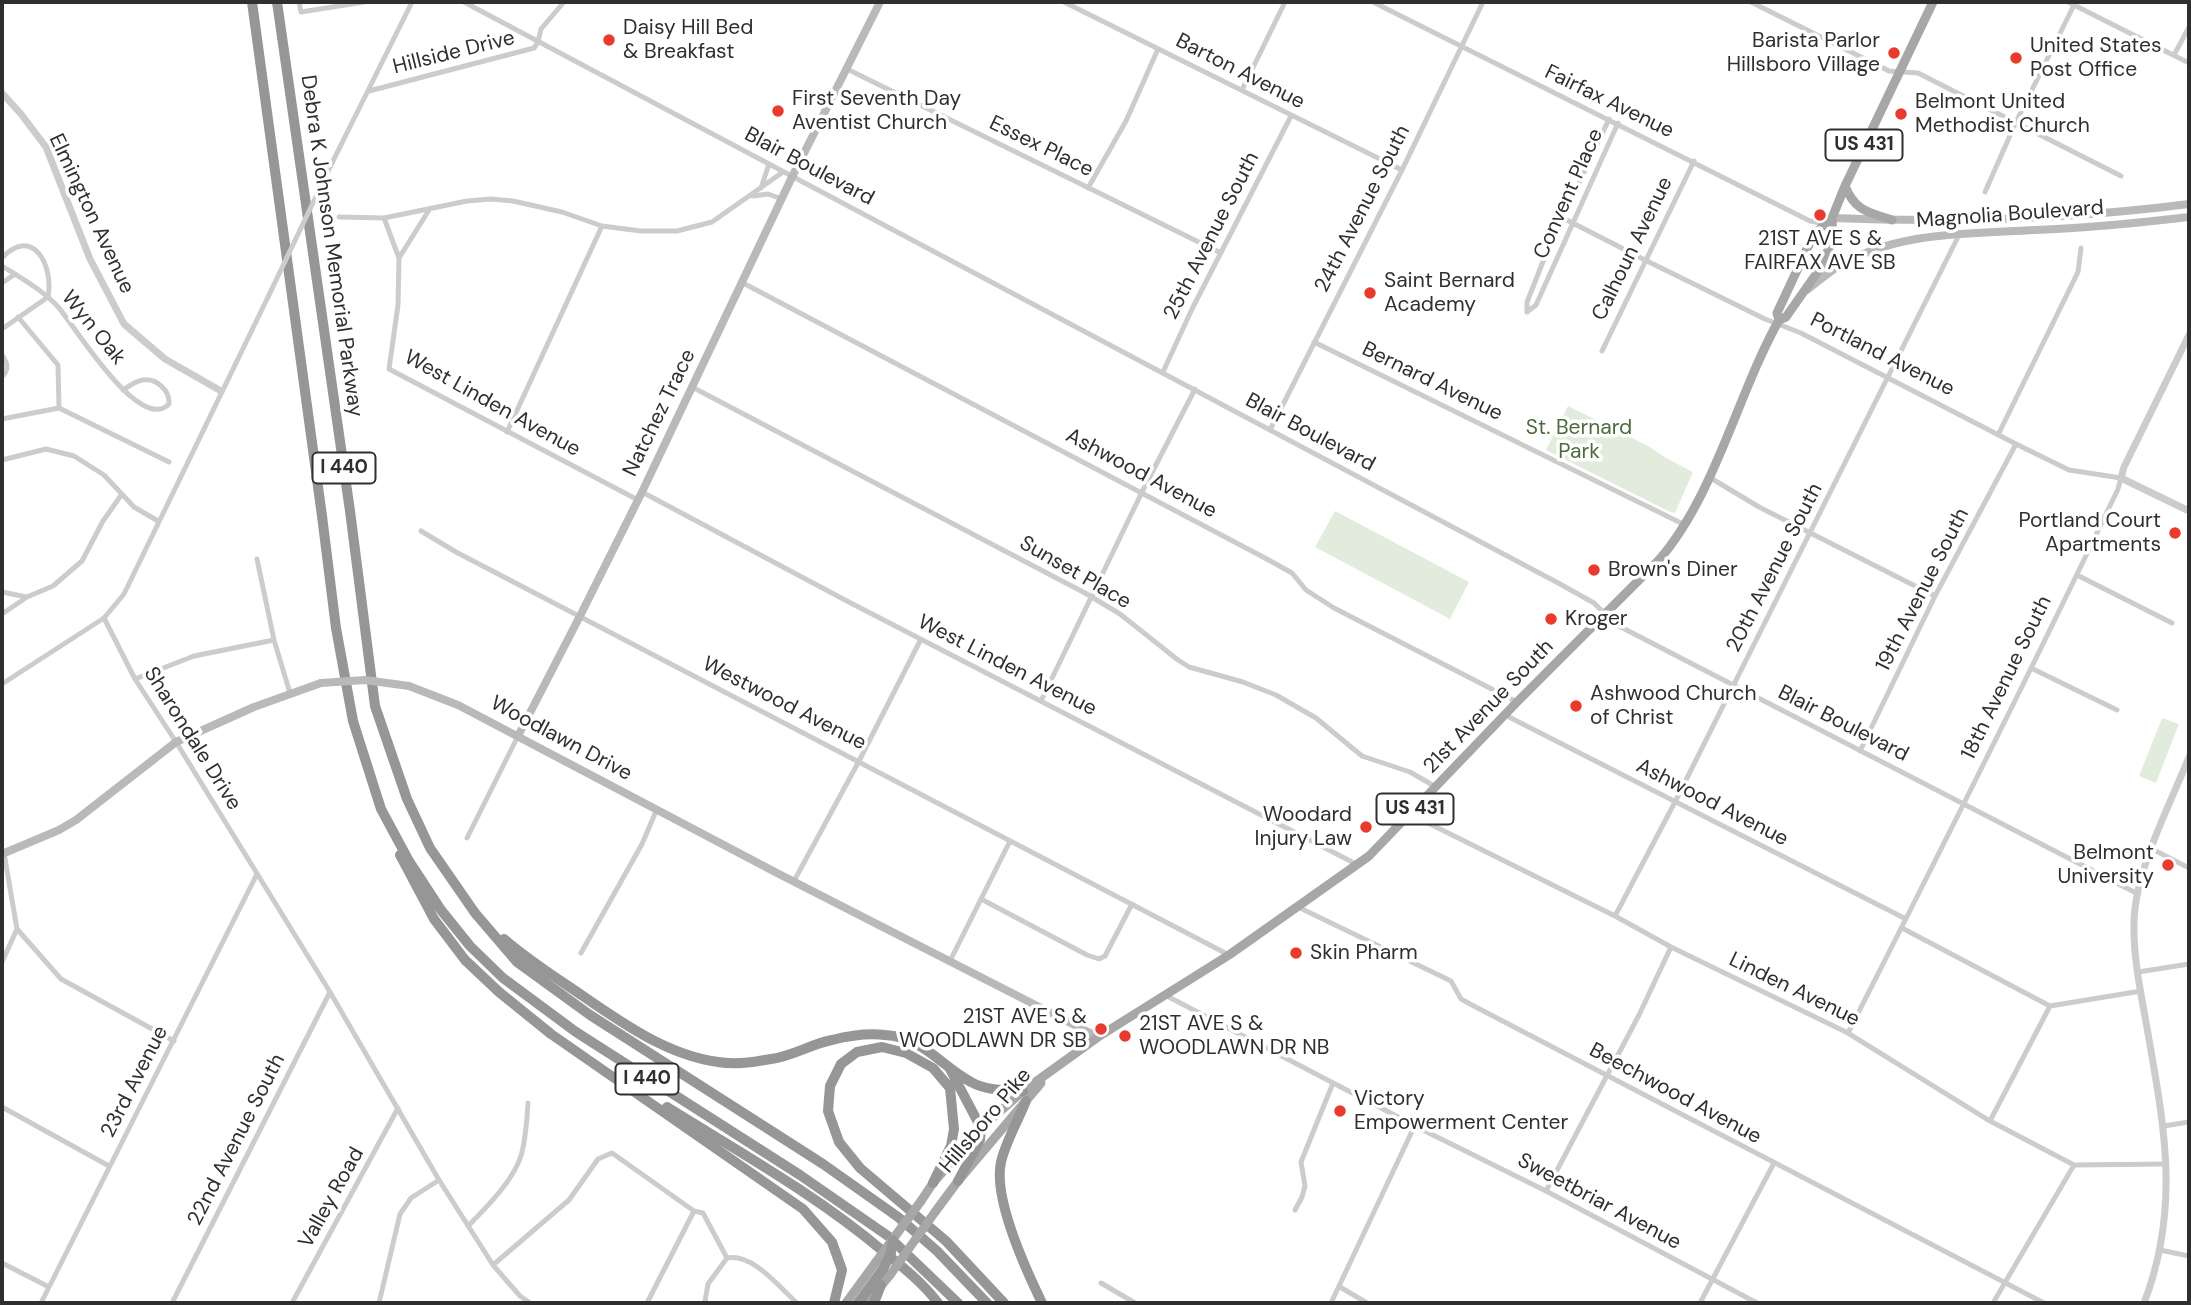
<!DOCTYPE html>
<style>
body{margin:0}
#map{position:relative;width:2191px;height:1305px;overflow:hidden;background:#fff;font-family:"DM Sans",sans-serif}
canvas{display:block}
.frame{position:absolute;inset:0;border:4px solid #2f2f2f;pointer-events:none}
</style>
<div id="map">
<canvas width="2191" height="1305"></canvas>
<div class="frame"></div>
</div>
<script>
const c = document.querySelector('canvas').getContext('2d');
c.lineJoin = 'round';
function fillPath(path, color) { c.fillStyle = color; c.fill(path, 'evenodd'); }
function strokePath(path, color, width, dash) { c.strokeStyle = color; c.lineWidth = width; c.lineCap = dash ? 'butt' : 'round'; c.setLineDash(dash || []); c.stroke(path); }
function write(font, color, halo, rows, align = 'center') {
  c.font = font + ' "DM Sans",sans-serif'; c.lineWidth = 7; c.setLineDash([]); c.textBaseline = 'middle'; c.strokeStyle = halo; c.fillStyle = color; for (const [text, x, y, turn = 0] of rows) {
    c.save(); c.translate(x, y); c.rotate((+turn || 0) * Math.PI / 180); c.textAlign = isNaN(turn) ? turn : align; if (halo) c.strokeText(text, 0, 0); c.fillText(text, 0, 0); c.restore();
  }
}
fillPath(new Path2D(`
 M 1568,406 L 1650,447 L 1666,458 L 1693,472 L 1675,513 L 1668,511 L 1546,450 Z
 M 1335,511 L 1469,582 L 1450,619 L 1315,547 Z
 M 2162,718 L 2179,724 L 2156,783 L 2139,776 Z`), '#e2ecdc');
strokePath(new Path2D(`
 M 299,2 L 301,12 L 364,2
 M 464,2 L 1560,584 L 1594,603 L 1615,624 L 2138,894
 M 1064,2 L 1402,170
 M 1373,2 L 1810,221 L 1821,223 L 1825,221
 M 1751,2 L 1889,71 L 1918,73 L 2121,176
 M 2068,2 L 2189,63
 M 2174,55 L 2189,27
 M 847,69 L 1221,253
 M 1242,90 L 1285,2
 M 369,91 L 534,48 L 538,42 L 541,29 L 564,2
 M 332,163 L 412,2
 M 761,188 L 769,164
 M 1088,188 L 1126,121 L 1158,49
 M 1985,192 L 2016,122 L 2074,5
 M 753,196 L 768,194 L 782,199
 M 339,217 L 384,218 L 467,201 L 491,199 L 513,201 L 562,212 L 602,226 L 641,231 L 677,231 L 712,222 L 783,172
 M 384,218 L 399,258 L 398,305 L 389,369 L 638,500
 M 1563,218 L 1645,260 L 1765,319 L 1801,333 L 2016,444 L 2069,470 L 2121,478 L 2118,489 C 2031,672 1940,852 1848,1033
 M 2,258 C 33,225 54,266 48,297 L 2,329
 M 399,258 L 429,210
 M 2,266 C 21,278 44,291 59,308 C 76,328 140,434 169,404 C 170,391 157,378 143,380 C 136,381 129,386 123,390
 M 2,283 L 15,274
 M 743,283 L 1265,558 L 1292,573 L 1306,590 L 1334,608 L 1517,702
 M 1527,312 L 1527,302 L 1548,249 L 1609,119
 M 1527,312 L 1536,305 L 1618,123
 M 18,317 L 58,365 L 59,408
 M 1314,342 L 1685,525
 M 1602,351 L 1694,161
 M 2,355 C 8,364 9,369 2,377
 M 1163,372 L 1192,309 L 1291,116
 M 692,387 L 1085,593 L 1120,614 L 1178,660 L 1189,667 L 1243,682 L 1276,695 L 1316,718 L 1362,756 L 1410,772 L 1436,787
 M 2,419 L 59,408 L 169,462
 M 1270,430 L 1402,170 L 1483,2
 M 507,432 L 602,226
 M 1998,435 L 2078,272 L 2081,248
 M 2,460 L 46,449 L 74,456 L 104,475 L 134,507 L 158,521
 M 1709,477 L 1759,507 L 1935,596
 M 642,492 L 845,600 L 1358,865
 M 421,531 L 456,552 L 1229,955
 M 257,559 L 274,640 L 290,693
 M 2077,575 L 2172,623
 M 2,592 L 27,597
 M 2,614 L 27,597 L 53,586 L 82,561 L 103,521 L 122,494
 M 104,618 L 135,679 L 176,742 L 330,992 L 439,1180 L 493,1265 L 520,1296 L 530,1303
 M 2031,668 L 2117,710
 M 135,679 L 194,656 L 274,640
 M 2,684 L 104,618 L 124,594 L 268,297
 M 1041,701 L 1142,492 L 1195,389
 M 1505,715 L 1906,919
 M 1860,751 L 1935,596 L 2016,444
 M 1410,814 L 1615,916 L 1671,947 L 1848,1033 L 1990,1121 L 2074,1165 L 2167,1164
 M 467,838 L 518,736
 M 2152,849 L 2189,868
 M 794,881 L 859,761 L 921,639
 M 981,899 L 1087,955 L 1099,959 L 1105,956 L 1132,904
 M 1298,907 L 1451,981 L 1461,999 L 1470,1004 L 2044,1303
 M 1615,916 L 1675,802 L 1960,233
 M 1902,928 L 2050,1006 L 2141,991
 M 17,929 L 61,979 L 174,1041
 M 581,953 L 642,844 L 657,809
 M 950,961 L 1010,841
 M 2,962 L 17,929 L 4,853
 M 2138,972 L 2189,964
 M 1165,995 L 1425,1131 L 1546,1191 L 1757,1303
 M 2,1107 L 109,1166
 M 1990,1121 L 2050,1006
 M 2164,1126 L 2189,1122
 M 1546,1191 L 1639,1015 L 1671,947
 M 1295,1210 L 1302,1197 L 1305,1186 L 1301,1162 L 1333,1083
 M 468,1226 C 486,1208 516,1178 522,1152 C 526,1136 527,1119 528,1103
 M 2160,1250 L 2189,1256
 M 2,1263 L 49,1287
 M 493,1265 L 569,1200 L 598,1159 L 612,1153 L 694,1211 L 703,1213 L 727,1258
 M 1101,1283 L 1135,1303
 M 1340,1287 L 1367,1303
 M 41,1303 L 257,874
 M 172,1303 L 330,992
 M 292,1303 L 398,1108
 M 379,1303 L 400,1214 L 411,1198 L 439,1180
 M 647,1303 L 694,1211
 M 707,1303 L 705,1301 L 708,1284 L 727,1258 C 753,1253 779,1287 797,1303
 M 1331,1303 L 1415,1125
 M 1700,1303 L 1774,1163
 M 1993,1303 L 2074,1165`), '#ccc', 5);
strokePath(new Path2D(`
 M 2,93 L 21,114 L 46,147 L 90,259 L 124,324 L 165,359 L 221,391
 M 2189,335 L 2124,467 L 2121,478 L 2189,511
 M 2144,1303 C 2182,1204 2163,1121 2146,1022 C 2140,989 2133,955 2134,922 C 2135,870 2170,805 2189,757`), '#ccc', 7);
strokePath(new Path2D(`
 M 1832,218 C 1950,223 2071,219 2189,204
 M 1807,290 C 1817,282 1827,274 1837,267 C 1897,231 1967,234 2035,230 C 2086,228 2138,223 2189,217
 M 409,686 L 458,705 L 777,873 L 1098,1037
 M 518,736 L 580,616 L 642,492 L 792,177 L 880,2
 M 2,854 L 59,830 L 76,820 L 176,742 L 254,707 L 321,683`), '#b9b9b9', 8);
strokePath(new Path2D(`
 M 1845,186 C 1855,211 1868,212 1892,220
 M 1779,320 L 1786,317 L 1821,267 L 1833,238 L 1832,218 L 1845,186 L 1933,2
 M 921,1201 L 933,1183 L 981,1128 L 1023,1091 L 1098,1037 L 1229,955 L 1369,856 L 1517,702 L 1658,561 C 1715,496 1737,395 1779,320 L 1777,313 L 1814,234 L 1832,218
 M 935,1212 L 958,1181 L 1041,1083
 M 846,1303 L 876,1262
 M 867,1303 L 890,1275`), '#a7a7a7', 9);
strokePath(new Path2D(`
 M 252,2 L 322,516 L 336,628 L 353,721 L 381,809 L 409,861 L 441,910 L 470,946 L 503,978 L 576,1032 L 800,1175 L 888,1236 L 958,1303
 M 277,2 L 350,511 L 375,706 L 407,799 L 430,848 L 475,913 L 517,962 L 590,1015 L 823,1164 L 898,1217 L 937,1251 L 987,1303
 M 400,855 L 434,919 L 465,960 L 499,992 L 551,1034 L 803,1209 L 832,1242 L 842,1270 L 834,1303
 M 504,939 C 527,959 552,975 577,992 C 619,1021 666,1055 718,1062 C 736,1065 754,1062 771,1059 C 793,1056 811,1044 832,1040 C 848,1036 868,1033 885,1035 C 923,1037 941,1066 971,1082 C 987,1091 1006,1090 1023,1091
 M 950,1069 L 981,1128 L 980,1140 L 958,1181
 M 1026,1101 C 1018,1121 1006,1141 1001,1162 C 993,1198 1026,1270 1042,1303
 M 667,1107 C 741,1153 818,1196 884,1252 C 904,1268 923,1283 938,1303
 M 933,1183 L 951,1146 L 954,1129 L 950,1088 L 933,1068 L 906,1053 L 882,1047 L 857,1052 L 841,1064 L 830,1086 L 828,1111 L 839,1142 L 860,1168 L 946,1241 L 1004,1303
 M 858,1303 L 883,1269
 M 874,1303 L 881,1285`), '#969696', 10);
strokePath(new Path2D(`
 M 268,297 L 332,163`), '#ccc', 5);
strokePath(new Path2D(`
 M 321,683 L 365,680 L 409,686`), '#b9b9b9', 8);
strokePath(new Path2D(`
 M 876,1262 L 921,1201
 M 890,1275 L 935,1212`), '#a7a7a7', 9);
strokePath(new Path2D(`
 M 883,1269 L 891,1253 L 893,1240`), '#969696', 10);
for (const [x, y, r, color] of [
 [609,40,7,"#e83b2e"],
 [1894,53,7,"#e83b2e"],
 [2016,58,7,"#e83b2e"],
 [778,111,7,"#e83b2e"],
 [1901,114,7,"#e83b2e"],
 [1820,215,7,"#e83b2e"],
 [1370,293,7,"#e83b2e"],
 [2175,533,7,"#e83b2e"],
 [1594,570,7,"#e83b2e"],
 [1551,619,7,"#e83b2e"],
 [1576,706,7,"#e83b2e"],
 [1366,827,7,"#e83b2e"],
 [2168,865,7,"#e83b2e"],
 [1296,953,7,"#e83b2e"],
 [1101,1029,7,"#e83b2e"],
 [1125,1036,7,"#e83b2e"],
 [1340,1111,7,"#e83b2e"]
]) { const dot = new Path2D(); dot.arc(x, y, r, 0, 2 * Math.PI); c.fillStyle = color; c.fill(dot); strokePath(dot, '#fff', 2.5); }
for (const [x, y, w] of [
 [1864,145,77],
 [344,468,63],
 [1415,809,77],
 [647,1079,63]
]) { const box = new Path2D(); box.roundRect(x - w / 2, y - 15.5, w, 31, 5); c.fillStyle = '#fff'; c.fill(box); strokePath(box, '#2f2f2f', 2); }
write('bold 19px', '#2f2f2f', null, [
 ["US 431",1864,145],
 ["I 440",344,468],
 ["US 431",1415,809],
 ["I 440",647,1079]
]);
write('21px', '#2f2f2f', '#fff', [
 ["Daisy Hill Bed",623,28],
 ["& Breakfast",623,52],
 ["Barista Parlor",1880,41,"right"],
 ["Hillsboro Village",1880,65,"right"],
 ["United States",2030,46],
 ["Post Office",2030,70],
 ["First Seventh Day",792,99],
 ["Aventist Church",792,123],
 ["Belmont United",1915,102],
 ["Methodist Church",1915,126],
 ["21ST AVE S &",1820,239,"center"],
 ["FAIRFAX AVE SB",1820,263,"center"],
 ["Saint Bernard",1384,281],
 ["Academy",1384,305],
 ["Portland Court",2161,521,"right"],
 ["Apartments",2161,545,"right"],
 ["Brown's Diner",1608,570],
 ["Kroger",1565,619],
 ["Ashwood Church",1590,694],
 ["of Christ",1590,718],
 ["Woodard",1352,815,"right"],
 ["Injury Law",1352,839,"right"],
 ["Belmont",2154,853,"right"],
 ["University",2154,877,"right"],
 ["Skin Pharm",1310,953],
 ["21ST AVE S &",1087,1017,"right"],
 ["WOODLAWN DR SB",1087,1041,"right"],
 ["21ST AVE S &",1139,1024],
 ["WOODLAWN DR NB",1139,1048],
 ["Victory",1354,1099],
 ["Empowerment Center",1354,1123]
], 'left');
write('21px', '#2f2f2f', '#fff', [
 ["Hillside Drive",454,53,-14],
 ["Barton Avenue",1240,72,27],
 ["Fairfax Avenue",1609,102,26],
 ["Essex Place",1041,147,26],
 ["Blair Boulevard",809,167,28],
 ["Convent Place",1569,194,-66],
 ["24th Avenue South",1363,209,-63],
 ["Elmington Avenue",91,214,65],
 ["Magnolia Boulevard",2010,215,-4],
 ["25th Avenue South",1212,236,-63],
 ["Debra K Johnson Memorial Parkway",331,246,82],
 ["Calhoun Avenue",1633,249,-64],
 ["Wyn Oak",93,328,51],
 ["Portland Avenue",1882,355,27],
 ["Bernard Avenue",1432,382,26],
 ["West Linden Avenue",492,404,29],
 ["Natchez Trace",660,413,-64],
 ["Blair Boulevard",1310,433,28],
 ["Ashwood Avenue",1141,474,28],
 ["20th Avenue South",1775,568,-63],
 ["Sunset Place",1075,573,30],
 ["19th Avenue South",1923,590,-63],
 ["West Linden Avenue",1007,666,27],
 ["18th Avenue South",2007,678,-64],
 ["Westwood Avenue",784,704,27],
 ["21st Avenue South",1489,707,-46],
 ["Blair Boulevard",1843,724,27],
 ["Sharondale Drive",192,739,58],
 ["Woodlawn Drive",561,739,28],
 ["Ashwood Avenue",1712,803,27],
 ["Linden Avenue",1794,990,26],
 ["23rd Avenue",135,1082,-63],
 ["Beechwood Avenue",1675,1094,28],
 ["Hillsboro Pike",986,1121,-50],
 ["22nd Avenue South",237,1140,-63],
 ["Valley Road",332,1198,-61],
 ["Sweetbriar Avenue",1599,1202,28]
]);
write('21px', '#4b6b3b', '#fff', [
 ["St. Bernard",1579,428],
 ["Park",1579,452]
]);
</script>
